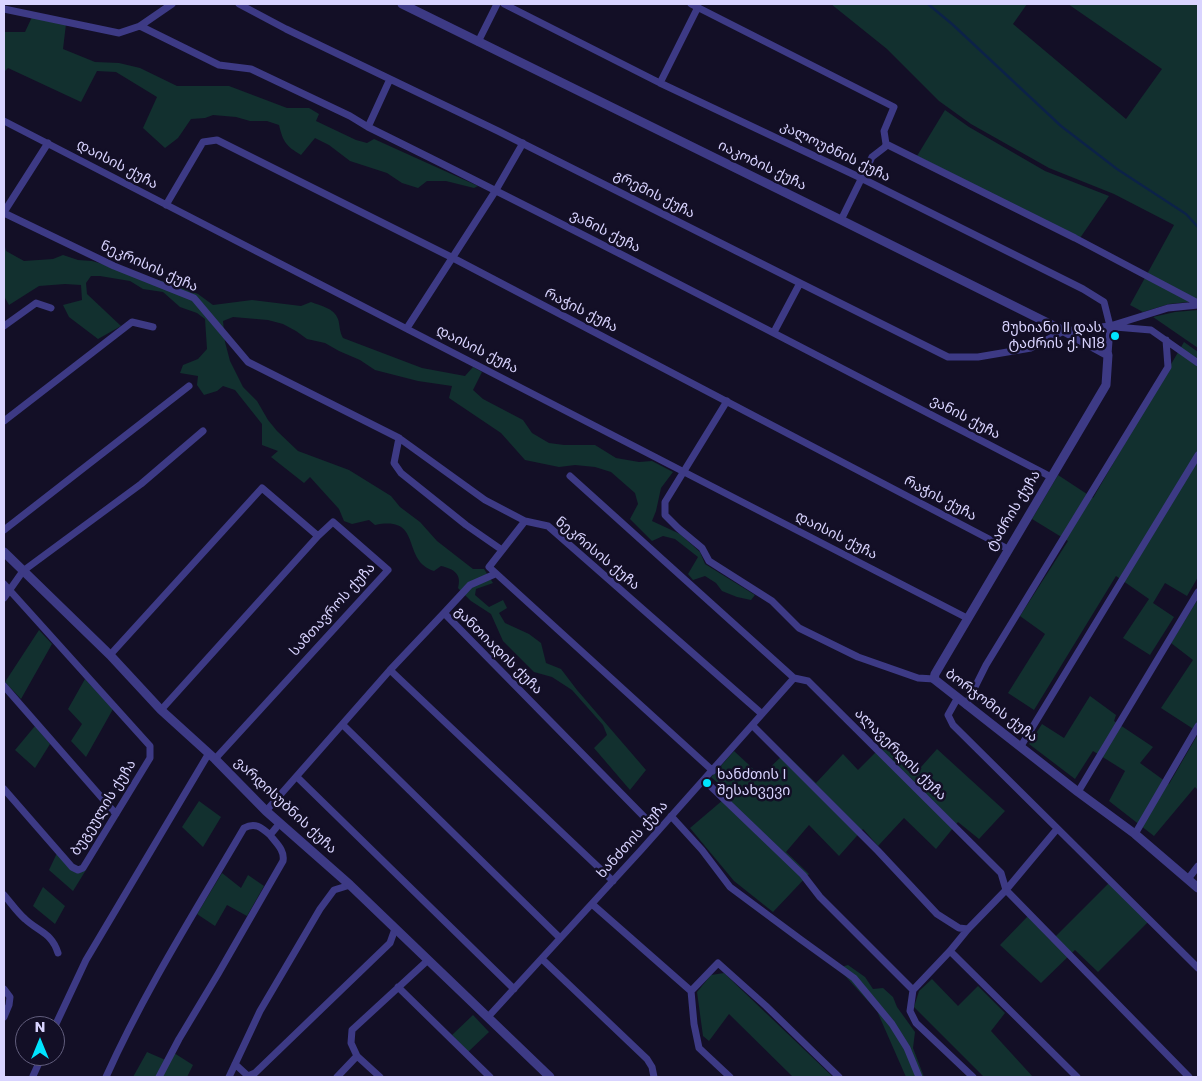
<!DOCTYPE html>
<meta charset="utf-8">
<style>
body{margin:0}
#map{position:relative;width:1202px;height:1081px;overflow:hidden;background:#130f26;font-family:Poppins,sans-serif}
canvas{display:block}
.frame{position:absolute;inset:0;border:5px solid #d9d4ff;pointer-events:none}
.north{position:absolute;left:15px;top:1016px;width:50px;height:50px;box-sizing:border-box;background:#130f26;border:1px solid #625e7d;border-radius:50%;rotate:0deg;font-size:14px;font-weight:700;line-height:20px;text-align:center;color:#d9d4ff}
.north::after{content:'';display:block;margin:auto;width:18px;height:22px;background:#00e5ff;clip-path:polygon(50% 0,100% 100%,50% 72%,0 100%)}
</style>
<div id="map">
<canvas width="1202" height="1081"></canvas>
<div class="frame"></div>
<div class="north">N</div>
</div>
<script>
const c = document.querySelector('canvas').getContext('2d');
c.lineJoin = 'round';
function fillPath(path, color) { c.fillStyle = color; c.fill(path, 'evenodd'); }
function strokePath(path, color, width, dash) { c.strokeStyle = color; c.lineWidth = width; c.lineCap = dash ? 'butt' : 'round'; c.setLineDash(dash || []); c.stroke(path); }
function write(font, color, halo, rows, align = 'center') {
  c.font = font + ' Poppins,"Noto Sans Georgian",sans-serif'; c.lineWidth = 5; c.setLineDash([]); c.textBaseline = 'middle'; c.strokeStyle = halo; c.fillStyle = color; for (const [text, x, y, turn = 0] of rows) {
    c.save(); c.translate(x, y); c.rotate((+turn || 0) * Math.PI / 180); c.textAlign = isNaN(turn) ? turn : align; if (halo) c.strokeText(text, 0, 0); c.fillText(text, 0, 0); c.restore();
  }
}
fillPath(new Path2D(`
 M 831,4 L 1027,4 L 1013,24 L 1126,119 L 1162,69 L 1068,4 L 1198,4 L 1198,301 L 1169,304 L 1143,312 L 1130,305 L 1174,225 L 1114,194 L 1049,168 L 971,124 L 939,101 L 887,49 Z
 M 32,17 L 66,24 L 63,49 L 95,62 L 119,63 L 140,68 L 177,86 L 229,86 L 287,108 L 309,108 L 319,114 L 316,121 L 356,140 L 367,143 L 374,139 L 478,186 L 474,188 L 446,181 L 427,181 L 418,188 L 402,183 L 387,173 L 350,161 L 329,145 L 315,138 L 301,155 C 286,146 283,142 279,125 L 267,121 L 250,121 L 236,117 L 213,115 L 205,118 L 191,119 L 178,138 L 165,148 L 143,128 L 157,97 L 116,72 L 97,71 L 81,102 L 8,68 L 4,72 L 4,32 L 25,32 Z
 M 945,110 L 969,127 L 1045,171 L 1109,196 L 1080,238 L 917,156 Z
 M 4,243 L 6,251 L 24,261 L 53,259 L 63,255 L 78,260 L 92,261 L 169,283 L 198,294 L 213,305 L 252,300 L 301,306 L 311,302 C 321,306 334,308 338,319 C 340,325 339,331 343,338 L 422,368 L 465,376 L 473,367 L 482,372 L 473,390 L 483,399 L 523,420 L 532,433 L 549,443 L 564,445 L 595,445 L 616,458 L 639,462 L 652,461 L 673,472 L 661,488 L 656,511 L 652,521 L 680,534 L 700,552 L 705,564 L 755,595 L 751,600 L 737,597 L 722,591 L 716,583 L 705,576 L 693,580 L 688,574 L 698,557 L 675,539 L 663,536 L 652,541 L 630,519 L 638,504 L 635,493 L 611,472 L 595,467 L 575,465 L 559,467 L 525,460 L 501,433 L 449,398 L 452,386 L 418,381 L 375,370 L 360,360 L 339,351 L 325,343 L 307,339 L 296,331 L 283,324 L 268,320 L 233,317 L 223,321 L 225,342 L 230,361 L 243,387 L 257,401 L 268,420 L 277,431 L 298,451 L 349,470 L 391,496 L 400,507 L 420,522 L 437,541 L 473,569 L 484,569 L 493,583 L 476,589 L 475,595 L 489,607 L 503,600 L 507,608 L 499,613 L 505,623 L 529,634 L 541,643 L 546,663 L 561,669 L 577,690 L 646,770 L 630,790 L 594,748 L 607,735 L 603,725 L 572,690 L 552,677 L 534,672 L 503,641 L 491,614 L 471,601 L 458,588 C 462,574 454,569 441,566 L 434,571 C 400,560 424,515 375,525 L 369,520 L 352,524 L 344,521 L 339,509 L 310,477 L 304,483 L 271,457 L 278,451 L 262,445 L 262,424 L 235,390 L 223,386 L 217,391 L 204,395 L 197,385 L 198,376 L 180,373 L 183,365 L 198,359 L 207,349 L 205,319 L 197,313 L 180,307 L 163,292 L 143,289 L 130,281 L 100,276 L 91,276 L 86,283 L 87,294 L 121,326 L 98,339 L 69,317 L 63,305 L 82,300 L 81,285 L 65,284 L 39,286 L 9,305 L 4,296 Z
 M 1198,310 L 1198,348 L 1153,317 L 1175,312 Z
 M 1184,342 L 1198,352 L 1198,577 L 1187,596 L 1165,583 L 1153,603 L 1174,617 L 1150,655 L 1123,638 L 1149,599 L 1116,576 L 1034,710 L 1008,693 L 1045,634 L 1020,616 L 1068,541 L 1032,519 L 1058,475 L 1093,498 Z
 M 1198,599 L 1198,732 L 1161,708 L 1193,660 L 1171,643 Z
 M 39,630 L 52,644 L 21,699 L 5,682 Z
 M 85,679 L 113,709 L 86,757 L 71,741 L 82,724 L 68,709 Z
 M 1090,696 L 1116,715 L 1114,721 L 1153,747 L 1140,763 L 1169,784 L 1198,734 L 1198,790 L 1195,787 L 1154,836 L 1109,801 L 1125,771 L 1093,751 L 1075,779 L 1029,744 L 1042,724 L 1064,738 Z
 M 35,726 L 50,744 L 35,768 L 15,750 Z
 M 883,745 L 913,776 L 937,749 L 1005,811 L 979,839 L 958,822 L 936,849 L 904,818 L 878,846 L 863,829 L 839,856 L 809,825 L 786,852 L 809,874 L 773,912 L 734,881 L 690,828 L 730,794 L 711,777 L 734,751 L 761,776 L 785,753 L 816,783 L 843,754 L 858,770 Z
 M 199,801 L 221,817 L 203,847 L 182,827 Z
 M 57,853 C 66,863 71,877 86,870 L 73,891 L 49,870 Z
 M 222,873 L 241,888 L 248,875 L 264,886 L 247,916 L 227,905 L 215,926 L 197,914 Z
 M 1109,883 L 1148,922 L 1098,972 L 1075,950 L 1041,983 L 1000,945 L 1028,916 L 1051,941 Z
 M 43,887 L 65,906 L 55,924 L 33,906 Z
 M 848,965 L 865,977 L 873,989 L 883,988 L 893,997 L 897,1007 L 915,1032 L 913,1048 L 924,1077 L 906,1077 L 877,1011 L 838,968 Z
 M 724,973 L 833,1077 L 793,1077 L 729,1014 L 709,1041 L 703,1036 L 697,992 L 711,975 Z
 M 932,979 L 958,1006 L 978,986 L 1005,1013 L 991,1031 L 1033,1077 L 984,1077 L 914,1007 L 919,991 Z
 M 473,1015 L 489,1032 L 468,1052 L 452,1035 Z
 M 147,1052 L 170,1062 L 174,1053 L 193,1065 L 187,1077 L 133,1077 Z`), '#12302f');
strokePath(new Path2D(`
 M 928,4 L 952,24 L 1061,126 L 1117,169 L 1186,214 L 1198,227`), '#0c2248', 2.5);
strokePath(new Path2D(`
 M 239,4 L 286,29 L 498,131 L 800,283 L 948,357 L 978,357 L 1031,348 L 1064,331 L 1110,326 L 1168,308 L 1198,305
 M 504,4 L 660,83 L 861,178 L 1083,289 L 1104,302 L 1110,326 L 1108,355
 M 691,4 L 894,107 L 884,131 L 886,144 L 885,147 L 872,157 L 841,220
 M 4,9 L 119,33 L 140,26 L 172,4
 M 140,26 L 219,65 L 251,69 L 350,116 L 368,127 C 597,240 824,359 1051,477
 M 478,42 L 497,4
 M 660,83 L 698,7
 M 4,121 L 967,618
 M 368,127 L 390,79
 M 886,144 L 1075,238 L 1198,303
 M 166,205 L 203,142 L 217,140 L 453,258 L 1008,549
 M 4,212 L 48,143
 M 4,213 L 114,266 L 194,298 L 248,362 L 399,438 L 485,500 L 525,521 L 548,526 L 762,714
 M 4,326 L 36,303 L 51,308
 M 1115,327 L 1151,330 L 1198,363
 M 407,328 L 496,190 L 523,143
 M 774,332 L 800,283
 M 727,401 L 665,502 L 665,515 L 678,528 L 702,548 L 709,561 L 772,601 L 799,628 L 858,657 L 918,678 L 934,679
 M 4,421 L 132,322 L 153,327
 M 399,438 L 394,463 L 401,473 L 466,525 L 502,550
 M 570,476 L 794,678 L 808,681 L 1001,873 L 1006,890 L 1189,1077
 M 525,521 L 489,567 L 713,771
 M 4,530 L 189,386
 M 4,584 L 150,746 L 150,758 L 83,868 L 78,870 L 72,867 L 4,789
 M 4,598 L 23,571 L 141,484 L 203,431
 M 444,613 L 470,585 L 495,574
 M 110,655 L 262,488 L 318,536 L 333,522 L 388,570 L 215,759
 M 390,670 L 613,881
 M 4,686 L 116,814
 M 957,699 L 948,715 L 953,725 L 1198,968
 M 966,705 L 986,665 L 1168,367 L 1166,340
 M 161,710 L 318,536
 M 343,725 L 560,938
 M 753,726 L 878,851 L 937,914 L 959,928 L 968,929
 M 1021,746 L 1198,455
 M 297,777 L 514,989
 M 704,780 L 803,875 L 820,897 L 913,990
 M 1078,792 L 1198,592
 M 266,811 L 390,670 L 444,613 L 658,831
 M 671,816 L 702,850 L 730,887 L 800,939 L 854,978 L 892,1024 L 907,1048 L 919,1077
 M 1135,834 L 1198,726
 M 1188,879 L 1198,866
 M 4,895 C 11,903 17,912 25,919 C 39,932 52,933 58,953
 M 592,904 L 691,991 L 694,1024 L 699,1048 L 730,1077
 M 950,951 L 1077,1077
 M 542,959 L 647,1059 L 652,1067 L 654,1077
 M 398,987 L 490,1077
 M 4,989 L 10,997 L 9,1005 L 4,1017
 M 691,991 L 718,963 L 766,1006 L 839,1077
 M 488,1017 L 642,849 L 794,678
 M 55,1026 L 86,960 L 209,753
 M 357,1056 L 380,1077
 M 235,1064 L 248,1076 L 255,1073 L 390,943 L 395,929
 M 33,1076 L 42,1056
 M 106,1077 C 145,990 196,910 244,828 C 255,822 261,827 270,835 L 280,823
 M 159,1077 L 179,1039 L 218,974 L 283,861 C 285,850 276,843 270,835
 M 229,1077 L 260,1011 L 320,909 L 334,890 L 350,885
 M 337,1077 L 357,1056 L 351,1043 L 352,1030 L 427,961
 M 973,1077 L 916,1023 L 910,1011 L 913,990 L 950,951 L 968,929 L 1006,890 L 1057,829`), '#3d3a85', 7);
strokePath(new Path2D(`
 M 402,4 L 841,220 L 1064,331 L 1108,355 L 1106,385 L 935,674 L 934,679 L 1078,792 L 1135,834 L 1198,888
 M 4,552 L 110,655 L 161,710 L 215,759 L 266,811 L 350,885 L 550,1077`), '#3d3a85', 9);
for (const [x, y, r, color] of [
 [1115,336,5,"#00e5ff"],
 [707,783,5,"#00e5ff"]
]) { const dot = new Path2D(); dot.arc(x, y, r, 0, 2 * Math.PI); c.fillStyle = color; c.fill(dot); strokePath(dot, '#130f26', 2); }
write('14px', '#d9d4ff', '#130f26', [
 ["კალოუბნის ქუჩა",835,152,26],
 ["დაისის ქუჩა",117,165,28],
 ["იაკობის ქუჩა",762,166,26],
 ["გრემის ქუჩა",654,195,27],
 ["ვანის ქუჩა",605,232,27],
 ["ნეკრისის ქუჩა",149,267,24],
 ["რაჭის ქუჩა",581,311,27],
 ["დაისის ქუჩა",477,350,27],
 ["ვანის ქუჩა",965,418,28],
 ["რაჭის ქუჩა",940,499,28],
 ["ტაძრის ქუჩა",1014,511,-59],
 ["დაისის ქუჩა",836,536,27],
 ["ნეკრისის ქუჩა",597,554,40],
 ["სამთავროს ქუჩა",333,610,-48],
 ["განთიადის ქუჩა",498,651,45],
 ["ბორჯომის ქუჩა",991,706,37],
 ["ალავერდის ქუჩა",900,755,45],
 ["ვარდისუბნის ქუჩა",285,806,43],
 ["ბუგეულის ქუჩა",104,808,-58],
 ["ხანძთის ქუჩა",633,840,-48]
]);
write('14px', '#d9d4ff', '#130f26', [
 ["მუხიანი II დას.",1105,328],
 ["ტაძრის ქ. N18",1105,344],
 ["ხანძთის I",717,775,"left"],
 ["შესახვევი",717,791,"left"]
], 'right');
</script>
